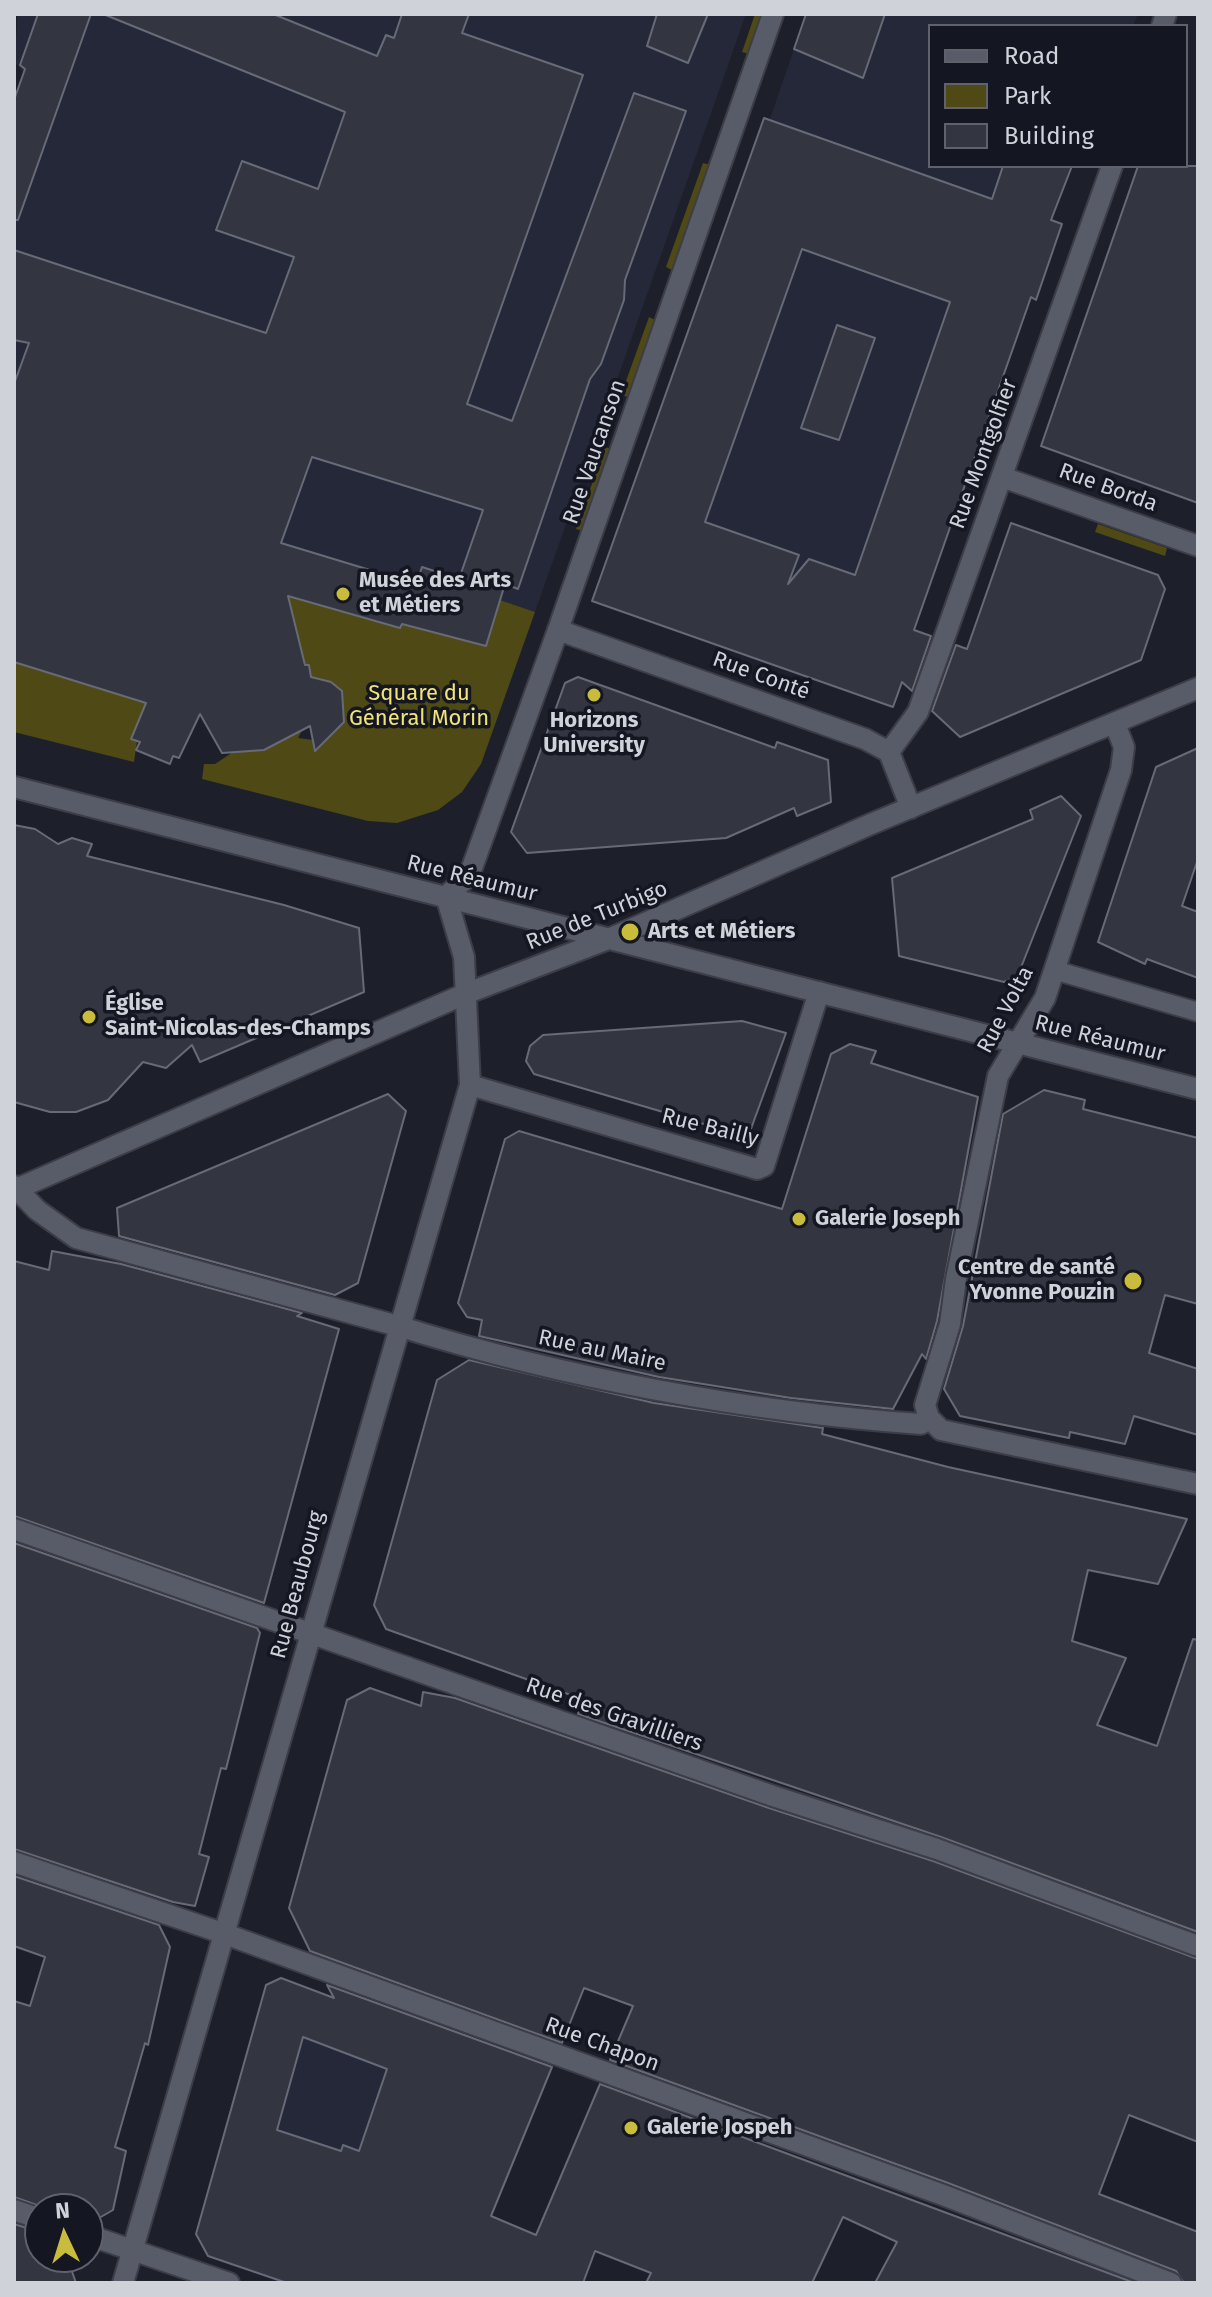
<!DOCTYPE html>
<meta charset="utf-8">
<style>
body{margin:0}
#map{position:relative;width:1212px;height:2297px;overflow:hidden;background:#1d202a;font-family:"Fira Sans",sans-serif}
canvas{display:block}
.frame{position:absolute;inset:0;border:16px solid #d0d2da;pointer-events:none}
.legend{position:absolute;left:928px;top:24px;width:260px;height:144px;box-sizing:border-box;background:#141621;border:2px solid #5f616b;margin:0;padding:10px 14px;list-style:none;font-size:24px;color:#d0d2da}
.legend li{display:flex;align-items:center;gap:16px;height:40px}
.legend b{width:40px;border:2px solid #5f616b}
.north{position:absolute;left:24px;top:2193px;width:80px;height:80px;box-sizing:border-box;background:#141621;border:2px solid #5f616b;border-radius:50%;rotate:356deg;font-size:22px;font-weight:700;line-height:32px;text-align:center;color:#d0d2da}
.north::after{content:'';display:block;margin:auto;width:28px;height:36px;background:#c9bb3b;clip-path:polygon(50% 0,100% 100%,50% 72%,0 100%)}
</style>
<div id="map">
<canvas width="1212" height="2297"></canvas>
<div class="frame"></div>
<ul class="legend">
<li><b style="height:10px;background:#585b68"></b>Road</li>
<li><b style="height:22px;background:#4f4915"></b>Park</li>
<li><b style="height:22px;background:#333641"></b>Building</li>
</ul>
<div class="north">N</div>
</div>
<script>
const c = document.querySelector('canvas').getContext('2d');
c.lineJoin = 'round';
function fillPath(path, color) { c.fillStyle = color; c.fill(path, 'evenodd'); }
function strokePath(path, color, width, dash) { c.strokeStyle = color; c.lineWidth = width; c.lineCap = dash ? 'butt' : 'round'; c.setLineDash(dash || []); c.stroke(path); }
function write(font, color, halo, rows, align = 'center') {
  c.font = font + ' "Fira Sans",sans-serif'; c.lineWidth = 7; c.setLineDash([]); c.textBaseline = 'middle'; c.strokeStyle = halo; c.fillStyle = color; for (const [text, x, y, turn = 0] of rows) {
    c.save(); c.translate(x, y); c.rotate((+turn || 0) * Math.PI / 180); c.textAlign = isNaN(turn) ? turn : align; if (halo) c.strokeText(text, 0, 0); c.fillText(text, 0, 0); c.restore();
  }
}
fillPath(new Path2D(`
 M 18,14 L 746,14 L 535,612 L 500,600 L 486,646 L 352,615 L 14,564 L 14,99 L 27,76 L 14,62 Z
 M 806,14 L 1138,14 L 1133,26 L 930,26 L 930,166 L 1072,166 L 1052,220 L 1062,224 L 1036,300 L 1031,298 L 914,630 L 919,632 L 893,707 L 592,601 L 736,193 L 763,118 L 770,119 Z
 M 281,1978 L 410,2028 L 359,2152 L 345,2163 L 219,2153 L 266,1985 Z`), '#242838');
fillPath(new Path2D(`
 M 755,14 L 769,14 L 756,56 L 742,52 Z
 M 703,163 L 714,166 L 676,272 L 666,267 Z
 M 649,317 L 661,323 L 635,399 L 621,395 Z
 M 605,447 L 618,451 L 589,533 L 576,529 Z
 M 1098,524 L 1167,548 L 1165,556 L 1095,532 Z
 M 271,591 L 400,628 L 402,624 L 486,646 L 500,600 L 535,612 L 481,764 L 462,792 L 438,810 L 397,823 L 368,821 L 202,779 L 204,764 L 215,764 L 236,750 L 252,751 L 280,742 L 288,727 L 301,732 L 298,738 L 313,740 L 323,680 L 305,683 L 306,665 Z
 M 14,662 L 148,703 L 132,739 L 137,741 L 134,762 L 14,732 Z`), '#4f4915');
const building = new Path2D(`
 M 38,14 L 91,14 L 18,220 L 14,220 L 14,100 L 25,69 L 20,65 Z
 M 103,14 L 273,14 L 377,56 L 386,35 L 394,38 L 402,14 L 469,14 L 462,33 L 583,75 L 467,404 L 512,421 L 634,93 L 686,111 L 625,280 L 624,300 L 601,364 L 590,379 L 518,589 L 505,584 L 486,646 L 402,624 L 400,628 L 288,596 L 305,665 L 309,665 L 311,677 L 331,682 L 342,691 L 344,722 L 315,751 L 310,726 L 264,750 L 222,753 L 200,714 L 179,758 L 173,756 L 170,764 L 136,750 L 140,742 L 131,739 L 146,703 L 14,662 L 14,384 L 29,343 L 14,340 L 14,250 L 266,333 L 294,257 L 216,230 L 242,161 L 318,189 L 345,112 ZM 312,457 L 483,510 L 459,579 L 422,567 L 416,584 L 281,543 Z
 M 657,14 L 708,14 L 688,63 L 647,46 Z
 M 806,14 L 885,14 L 863,78 L 794,49 Z
 M 764,118 L 992,199 L 1003,166 L 1072,166 L 1051,220 L 1062,224 L 1036,300 L 1031,297 L 914,630 L 931,636 L 912,691 L 902,682 L 893,707 L 592,601 ZM 802,249 L 950,302 L 855,575 L 809,559 L 788,584 L 799,555 L 705,522 Z
 M 1138,166 L 1198,166 L 1198,503 L 1041,446 Z
 M 837,325 L 875,338 L 839,440 L 801,428 Z
 M 1011,523 L 1158,575 L 1165,589 L 1141,660 L 960,737 L 932,711 L 956,645 L 967,649 Z
 M 578,677 L 775,748 L 777,742 L 828,760 L 831,802 L 797,816 L 794,808 L 726,838 L 527,853 L 511,832 L 565,683 Z
 M 1198,748 L 1198,859 L 1182,906 L 1198,912 L 1198,978 L 1147,959 L 1145,964 L 1098,942 L 1156,767 Z
 M 1061,796 L 1081,816 L 1018,975 L 1004,982 L 899,956 L 892,878 L 1033,819 L 1030,810 Z
 M 14,825 L 35,829 L 58,844 L 72,838 L 92,844 L 87,856 L 284,905 L 359,928 L 364,992 L 200,1062 L 192,1045 L 166,1068 L 143,1062 L 108,1100 L 76,1112 L 50,1112 L 14,1102 Z
 M 742,1021 L 786,1033 L 748,1137 L 534,1074 L 526,1061 L 530,1046 L 543,1035 Z
 M 850,1044 L 876,1051 L 871,1063 L 978,1097 L 937,1321 L 926,1359 L 922,1354 L 893,1409 L 791,1398 L 659,1377 L 479,1336 L 482,1320 L 467,1317 L 458,1303 L 505,1139 L 519,1131 L 782,1209 L 831,1054 Z
 M 1044,1090 L 1085,1100 L 1083,1109 L 1198,1138 L 1198,1304 L 1165,1295 L 1149,1353 L 1198,1369 L 1198,1435 L 1134,1416 L 1125,1444 L 1070,1432 L 1069,1438 L 960,1416 L 944,1389 L 963,1326 L 1003,1114 Z
 M 388,1094 L 406,1111 L 358,1283 L 335,1295 L 119,1236 L 117,1208 Z
 M 52,1251 L 121,1264 L 302,1313 L 297,1316 L 339,1329 L 264,1603 L 14,1516 L 14,1261 L 49,1270 Z
 M 469,1360 L 654,1403 L 823,1428 L 822,1434 L 948,1467 L 1187,1519 L 1158,1584 L 1088,1570 L 1072,1641 L 1126,1658 L 1097,1725 L 1157,1746 L 1193,1639 L 1198,1640 L 1198,1932 L 941,1837 L 578,1714 L 582,1699 L 386,1629 L 374,1605 L 437,1380 Z
 M 14,1543 L 257,1628 L 260,1633 L 226,1769 L 221,1768 L 199,1854 L 209,1857 L 195,1906 L 173,1902 L 14,1849 Z
 M 370,1688 L 421,1706 L 423,1692 L 455,1698 L 769,1808 L 933,1861 L 1198,1959 L 1198,2142 L 1129,2115 L 1099,2194 L 1198,2232 L 1198,2283 L 1184,2283 L 1176,2271 L 948,2183 L 610,2060 L 633,2006 L 584,1988 L 562,2043 L 310,1951 L 289,1908 L 347,1700 Z
 M 14,1876 L 159,1925 L 170,1947 L 148,2045 L 145,2043 L 115,2147 L 126,2151 L 113,2210 L 99,2218 L 88,2214 L 88,2209 L 73,2209 L 49,2201 L 51,2209 L 48,2209 L 14,2197 L 14,2001 L 30,2006 L 45,1957 L 14,1946 Z
 M 281,1978 L 334,1998 L 327,1985 L 552,2067 L 491,2216 L 536,2235 L 600,2084 L 1135,2283 L 875,2283 L 897,2242 L 843,2217 L 812,2283 L 646,2283 L 651,2273 L 595,2251 L 583,2283 L 287,2283 L 208,2256 L 196,2234 L 266,1985 ZM 303,2037 L 387,2069 L 359,2151 L 343,2145 L 341,2151 L 277,2130 Z
 M 14,2224 L 40,2232 L 40,2257 L 67,2257 L 76,2283 L 14,2283 Z`);
fillPath(building, '#333641');
strokePath(building, '#676a77', 2);
const service = new Path2D(`
 M 1054,970 L 1198,1012`);
const pedestrian = new Path2D(`
 M 558,630 L 773,14
 M 398,1326 C 564,1378 748,1412 921,1424 L 929,1418
 M 14,1862 L 225,1934`);
const minor = new Path2D(`
 M 1162,26 L 1166,14
 M 1002,477 L 1198,546
 M 1115,724 L 1124,747 L 1121,770 L 1045,998 L 998,1076 L 956,1279 L 950,1324 L 925,1405 L 929,1418 L 941,1430 L 1198,1484
 M 889,752 L 918,712 L 1112,166
 M 446,896 L 469,876 L 558,630 L 865,739 L 889,752 L 911,808
 M 470,1085 L 757,1169 L 764,1166 L 819,992
 M 14,1186 L 37,1210 L 76,1238 L 398,1326
 M 14,1529 L 773,1796 L 937,1849 L 1198,1946
 M 225,1934 L 943,2195 L 1171,2283
 M 14,2210 L 40,2219
 M 88,2235 L 229,2283`);
const tertiary = new Path2D(`
 M 14,1190 L 465,994`);
const secondary = new Path2D(`
 M 14,787 L 1198,1089
 M 465,994 L 611,938 L 871,824 L 1198,688
 M 123,2283 L 470,1085 L 464,957 L 446,896`);
strokePath(service, '#3c3d47', 22);
strokePath(pedestrian, '#3c3d47', 24);
strokePath(minor, '#3c3d47', 24);
strokePath(tertiary, '#3c3d47', 24);
strokePath(secondary, '#3c3d47', 24);
strokePath(service, '#585b68', 18);
strokePath(pedestrian, '#585b68', 20);
strokePath(minor, '#585b68', 20);
strokePath(tertiary, '#585b68', 20);
strokePath(secondary, '#585b68', 20);
for (const [x, y, r, color] of [
 [343,594,8,"#c9bb3b"],
 [594,695,8,"#c9bb3b"],
 [630,932,10,"#c9bb3b"],
 [89,1017,8,"#c9bb3b"],
 [799,1219,8,"#c9bb3b"],
 [1133,1281,10,"#c9bb3b"],
 [631,2128,8,"#c9bb3b"]
]) { const dot = new Path2D(); dot.arc(x, y, r, 0, 2 * Math.PI); c.fillStyle = color; c.fill(dot); strokePath(dot, '#141621', 3); }
write('22px', '#d0d2da', '#141621', [
 ["Rue Vaucanson",595,452,-71],
 ["Rue Montgolfier",984,454,-70],
 ["Rue Borda",1108,488,20],
 ["Rue Conté",761,676,20],
 ["Rue Réaumur",472,879,14],
 ["Rue de Turbigo",597,916,-22],
 ["Rue Volta",1006,1010,-62],
 ["Rue Réaumur",1100,1039,14],
 ["Rue Bailly",710,1128,14],
 ["Rue au Maire",602,1351,12],
 ["Rue Beaubourg",298,1585,-75],
 ["Rue des Gravilliers",614,1715,19],
 ["Rue Chapon",602,2045,20]
]);
write('bold 22px', '#d0d2da', '#141621', [
 ["Musée des Arts",359,581],
 ["et Métiers",359,606],
 ["Horizons",594,721,"center"],
 ["University",594,746,"center"],
 ["Arts et Métiers",648,932],
 ["Église",105,1004],
 ["Saint-Nicolas-des-Champs",105,1029],
 ["Galerie Joseph",815,1219],
 ["Centre de santé",1115,1268,"right"],
 ["Yvonne Pouzin",1115,1293,"right"],
 ["Galerie Jospeh",647,2128]
], 'left');
write('22px', '#f1e575', '#141621', [
 ["Square du",419,694],
 ["Général Morin",419,719]
]);
</script>
